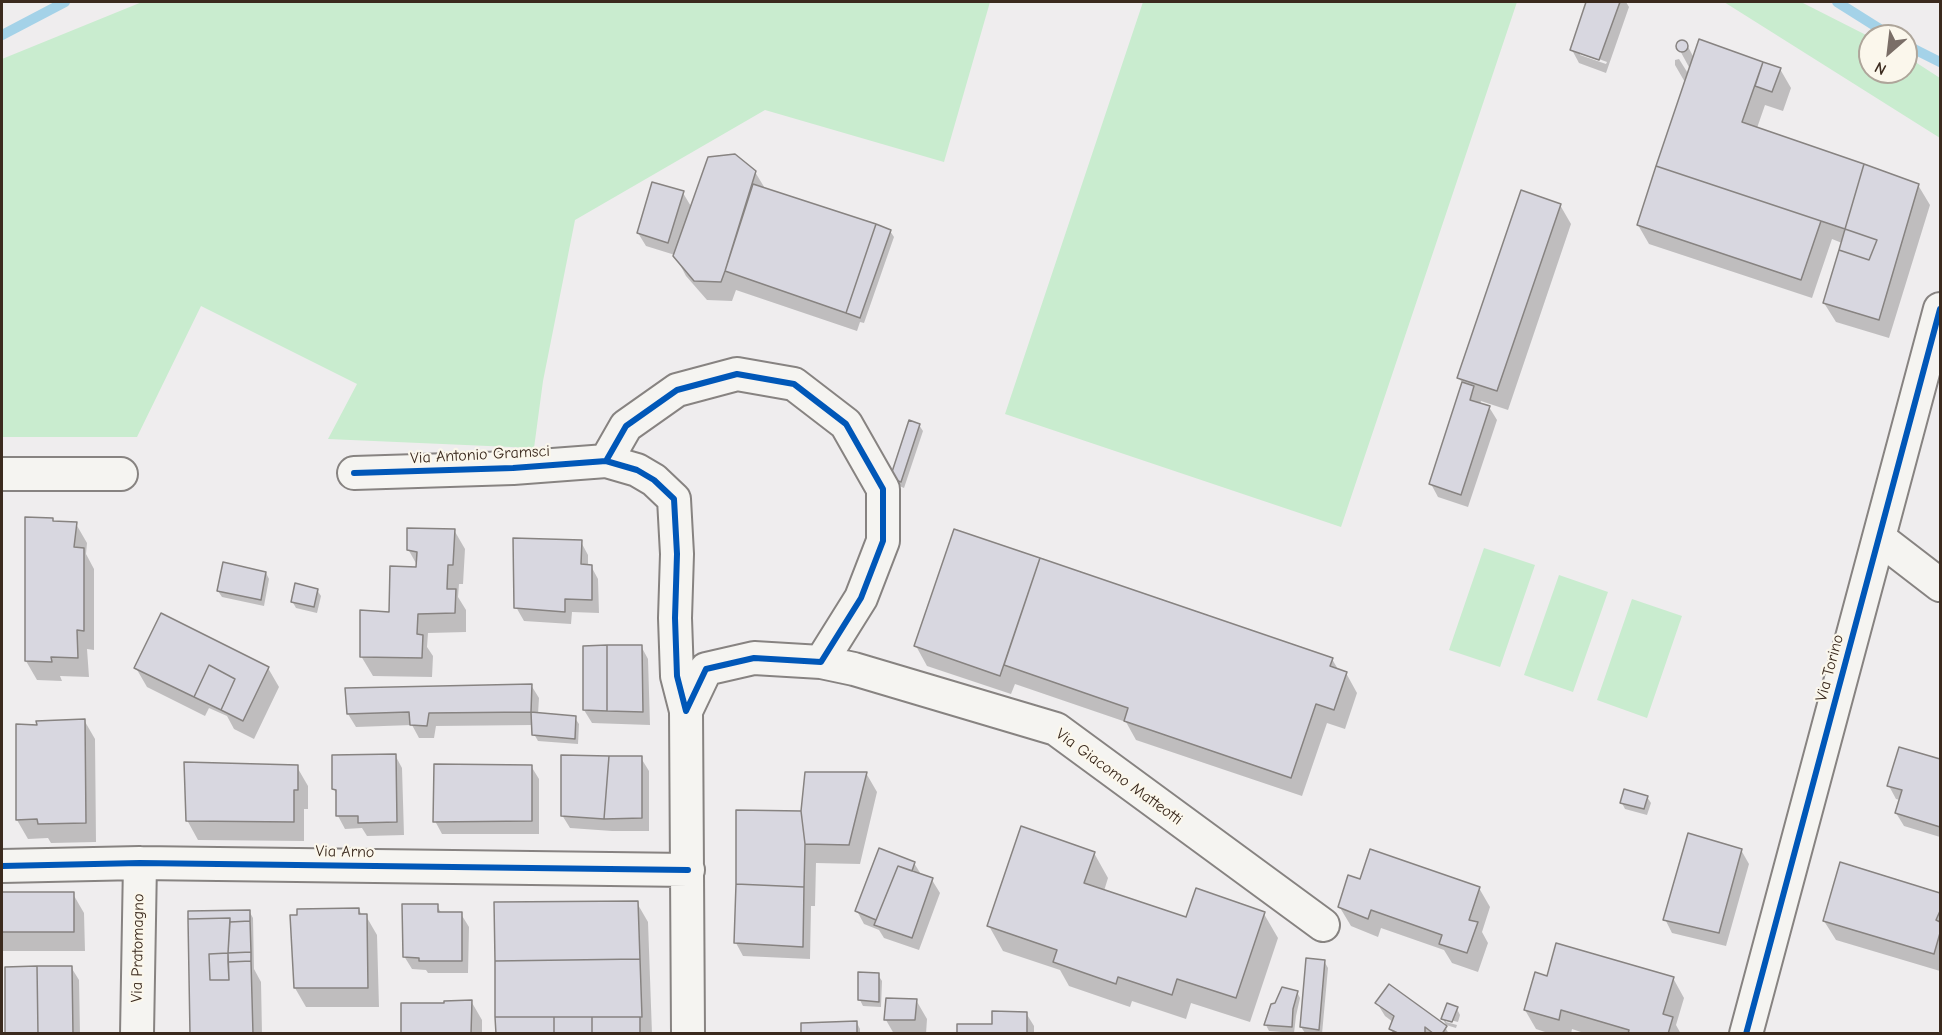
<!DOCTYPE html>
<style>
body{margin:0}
#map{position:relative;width:1942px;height:1035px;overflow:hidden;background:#efedee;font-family:"Comic Neue",sans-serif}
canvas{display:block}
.frame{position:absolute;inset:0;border:3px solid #3b2a1e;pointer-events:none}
.north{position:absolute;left:1858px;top:24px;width:60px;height:60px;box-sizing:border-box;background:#fbf7ec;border:2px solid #aea59a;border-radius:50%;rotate:208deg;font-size:16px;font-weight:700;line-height:24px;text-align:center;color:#3b2a1e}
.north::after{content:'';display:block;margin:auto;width:21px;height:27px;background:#7a6e67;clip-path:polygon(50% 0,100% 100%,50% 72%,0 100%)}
</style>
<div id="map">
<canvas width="1942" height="1035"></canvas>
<div class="frame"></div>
<div class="north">N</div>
</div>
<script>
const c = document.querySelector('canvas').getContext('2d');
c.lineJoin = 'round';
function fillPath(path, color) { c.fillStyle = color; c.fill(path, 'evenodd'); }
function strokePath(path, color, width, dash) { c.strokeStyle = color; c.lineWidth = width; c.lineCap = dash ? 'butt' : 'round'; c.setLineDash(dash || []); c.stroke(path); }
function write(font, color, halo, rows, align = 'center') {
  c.font = font + ' "Comic Neue",sans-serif'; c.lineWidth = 4.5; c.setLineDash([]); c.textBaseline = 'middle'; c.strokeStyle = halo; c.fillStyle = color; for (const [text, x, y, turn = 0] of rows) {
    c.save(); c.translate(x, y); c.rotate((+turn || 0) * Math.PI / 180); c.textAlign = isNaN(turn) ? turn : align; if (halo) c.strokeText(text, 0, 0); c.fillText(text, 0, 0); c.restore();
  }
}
fillPath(new Path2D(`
 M 142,2 L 990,2 L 944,162 L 765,110 L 575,220 L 543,381 L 534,448 L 328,439 L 357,384 L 201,306 L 137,437 L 2,437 L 2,59 Z
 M 1143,2 L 1517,2 L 1341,527 L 1005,414 Z
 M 1724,2 L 1801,2 L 1870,37 L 1870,72 L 1906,72 L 1906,56 L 1940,78 L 1940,138 Z
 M 1484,548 L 1535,565 L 1500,667 L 1449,650 Z
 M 1559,575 L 1608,592 L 1573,692 L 1524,675 Z
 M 1632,599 L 1682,616 L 1647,718 L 1597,700 Z`), '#c9eccf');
fillPath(new Path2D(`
 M 1588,2 L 1626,2 L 1629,7 L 1606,73 L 1579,63 L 1572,50 ZM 1580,52 L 1607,62 L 1606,64 L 1580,55 Z
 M 1700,41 L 1780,69 L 1791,88 L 1783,111 L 1765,105 L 1757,128 L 1918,185 L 1930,205 L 1889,338 L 1836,322 L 1824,303 L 1842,243 L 1832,239 L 1812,298 L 1649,244 L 1638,225 L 1686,84 L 1675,65 L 1675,60 L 1679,59 L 1689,75 L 1690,69 L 1677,45 L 1679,42 L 1686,43 L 1694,58 Z
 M 755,172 L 766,190 L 890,231 L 894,237 L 864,323 L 860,322 L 857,331 L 736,290 L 732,301 L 707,300 L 686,276 L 675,255 L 646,246 L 638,233 L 683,193 L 692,208 Z
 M 1560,205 L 1571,224 L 1508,410 L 1481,401 L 1480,404 L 1489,407 L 1497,420 L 1468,507 L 1438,497 L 1431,484 L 1463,384 L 1459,378 Z
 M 919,425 L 923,431 L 904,488 L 895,484 L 892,478 Z
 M 52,519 L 54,522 L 76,524 L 87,543 L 86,554 L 94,569 L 94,650 L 87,649 L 89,677 L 60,676 L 62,681 L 37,680 L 26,661 Z
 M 454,530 L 465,549 L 463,584 L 459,584 L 458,597 L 466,610 L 466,632 L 428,633 L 427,647 L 433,656 L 432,677 L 373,676 L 361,656 L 417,569 L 417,565 L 408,549 Z
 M 955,531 L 1332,659 L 1339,671 L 1346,673 L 1357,693 L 1345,729 L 1327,723 L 1302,796 L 1136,740 L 1126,722 L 1015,684 L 1011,694 L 927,666 L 916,646 Z
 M 581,542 L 588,555 L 588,566 L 591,566 L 598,579 L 599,613 L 572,612 L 571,624 L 524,621 L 516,607 Z
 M 266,573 L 269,579 L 264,606 L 222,597 L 218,591 Z
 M 317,590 L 321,596 L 317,613 L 296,608 L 292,601 Z
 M 641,646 L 648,659 L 650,725 L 592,723 L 584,710 Z
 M 136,668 L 268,668 L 279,687 L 254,739 L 234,729 L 227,716 L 209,708 L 205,716 L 147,687 Z
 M 531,685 L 539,698 L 538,714 L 575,718 L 579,724 L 578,744 L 538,741 L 534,734 L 533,725 L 436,726 L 434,738 L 419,738 L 412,725 L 356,727 L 348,714 Z
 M 84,720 L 95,739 L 96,842 L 51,843 L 48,838 L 28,839 L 17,820 L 39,727 Z
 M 1900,749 L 1940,761 L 1940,837 L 1904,826 L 1896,813 L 1900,800 L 1896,799 L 1889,786 Z
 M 395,755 L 402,768 L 404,835 L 367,836 L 362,828 L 345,829 L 338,816 L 337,795 L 334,789 Z
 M 641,758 L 649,771 L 649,831 L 612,831 L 570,828 L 562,815 Z
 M 185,764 L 297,767 L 308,786 L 308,809 L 304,809 L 304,841 L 198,840 L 187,820 Z
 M 531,766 L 539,779 L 539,834 L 442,834 L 435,821 Z
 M 866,773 L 877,792 L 860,864 L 816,863 L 815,906 L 811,906 L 810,959 L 743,956 L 736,943 L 802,812 Z
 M 1647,797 L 1651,803 L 1647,815 L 1625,809 L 1622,803 Z
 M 879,850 L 914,863 L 922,876 L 932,880 L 940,893 L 919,950 L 884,938 L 879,930 L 864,924 L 857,911 Z
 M 1741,850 L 1749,864 L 1726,946 L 1672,933 L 1665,919 Z
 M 1094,853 L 1108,878 L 1104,891 L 1187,919 L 1264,914 L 1278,938 L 1250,1022 L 1191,1003 L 1186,1019 L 1132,1001 L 1130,1007 L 1069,986 L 1060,970 L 1003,951 L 989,926 Z
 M 1841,864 L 1940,894 L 1940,971 L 1836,940 L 1824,921 Z
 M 1361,881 L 1479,888 L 1490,907 L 1482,932 L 1488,943 L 1478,972 L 1452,963 L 1444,950 L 1381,928 L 1378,937 L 1351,926 L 1339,906 Z
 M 2,894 L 73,894 L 84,913 L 85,951 L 2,951 Z
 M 637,903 L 648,922 L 652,1034 L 497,1034 Z
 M 437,906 L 442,914 L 461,914 L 469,927 L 468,973 L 428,973 L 426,970 L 412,969 L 404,956 Z
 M 359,909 L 362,916 L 366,916 L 377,935 L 379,1007 L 306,1007 L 295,988 Z
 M 249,911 L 253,918 L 254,969 L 261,982 L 262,1034 L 191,1034 L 189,912 Z
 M 1324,961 L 1328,968 L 1322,1034 L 1305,1033 L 1301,1027 Z
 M 71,967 L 79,980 L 80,1034 L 7,1034 Z
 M 878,975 L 882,981 L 881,1007 L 863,1006 L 860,1000 Z
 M 1673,978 L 1684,998 L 1676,1025 L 1681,1034 L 1587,1034 L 1572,1029 L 1571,1034 L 1551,1034 L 1536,1029 L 1525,1010 Z
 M 1297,992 L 1300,998 L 1296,1016 L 1294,1033 L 1269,1031 L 1266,1025 Z
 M 916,1000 L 927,1019 L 926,1034 L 894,1034 L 886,1020 Z
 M 471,1001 L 482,1020 L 482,1034 L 402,1034 L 446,1005 Z
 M 1377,1003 L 1445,1027 L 1449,1034 L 1393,1034 L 1391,1029 L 1393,1022 L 1385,1016 Z
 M 1457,1009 L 1460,1015 L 1458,1022 L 1446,1019 L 1446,1022 L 1457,1025 L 1456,1028 L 1446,1025 L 1443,1019 Z
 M 1026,1013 L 1034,1026 L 1034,1034 L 959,1034 L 993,1026 Z
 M 857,1023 L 860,1029 L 860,1034 L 802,1034 Z`), '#0003');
strokePath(new Path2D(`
 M 1837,2 L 1891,36
 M 2,35 L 65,2
 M 1906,45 L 1940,62`), '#a4d2e8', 10);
const building = new Path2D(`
 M 1586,2 L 1620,2 L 1599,60 L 1570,50 Z
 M 1699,39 L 1763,62 L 1742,122 L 1864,164 L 1845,229 L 1656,166 Z
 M1676 46a6 6 0 1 1 12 0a6 6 0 1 1-12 0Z
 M 1763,62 L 1781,68 L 1772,92 L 1755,86 Z
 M 735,154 L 756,171 L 725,271 L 721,282 L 694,281 L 673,256 L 708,157 Z
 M 1864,164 L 1919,184 L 1879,320 L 1823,303 L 1839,250 L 1869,260 L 1877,240 L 1845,229 Z
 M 1656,166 L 1821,221 L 1801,280 L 1637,225 Z
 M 652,182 L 684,191 L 668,243 L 637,233 Z
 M 753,184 L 876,224 L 846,313 L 725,271 Z
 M 1521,190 L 1561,204 L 1497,391 L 1457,378 Z
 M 876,224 L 891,230 L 860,318 L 846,313 Z
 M 1845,229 L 1877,240 L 1869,260 L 1839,250 Z
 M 1462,382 L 1474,386 L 1470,400 L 1490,406 L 1461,495 L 1429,484 Z
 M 909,420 L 920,424 L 901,482 L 890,478 Z
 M 25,517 L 53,518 L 53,521 L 77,522 L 74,547 L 84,548 L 84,631 L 77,630 L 78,658 L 51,657 L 52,662 L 25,661 Z
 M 407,528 L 455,529 L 453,565 L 448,565 L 447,589 L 456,589 L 455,613 L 418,614 L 417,634 L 423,635 L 422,658 L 360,657 L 360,610 L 389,612 L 390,566 L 416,567 L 417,552 L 407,550 Z
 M 954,529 L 1040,558 L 1000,676 L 914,646 Z
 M 513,538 L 582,540 L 581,564 L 592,565 L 592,600 L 565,599 L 565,612 L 514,608 Z
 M 1040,558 L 1333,658 L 1330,666 L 1347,672 L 1334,710 L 1316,704 L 1291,778 L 1124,721 L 1128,708 L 1004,665 Z
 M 223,562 L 266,572 L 261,600 L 217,591 Z
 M 295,583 L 318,589 L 314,607 L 291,602 Z
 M 161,613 L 269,667 L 243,721 L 221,710 L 235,679 L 209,665 L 194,697 L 134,668 Z
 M 607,645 L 642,645 L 643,712 L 607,711 Z
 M 607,645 L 607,711 L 583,710 L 583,646 Z
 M 209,665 L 235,679 L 221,710 L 194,697 Z
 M 532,684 L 531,712 L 429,713 L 427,726 L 410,725 L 409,712 L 347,714 L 345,688 Z
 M 531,712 L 576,716 L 575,739 L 532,735 Z
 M 85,719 L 86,823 L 38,824 L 37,819 L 16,820 L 16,724 L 37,725 L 36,721 Z
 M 1899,747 L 1940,759 L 1940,827 L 1895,813 L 1902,790 L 1887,786 Z
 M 396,754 L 397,822 L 358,823 L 358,816 L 336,816 L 336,790 L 332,789 L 332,755 Z
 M 561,755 L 609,756 L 604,819 L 561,816 Z
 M 609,756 L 642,756 L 642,818 L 604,819 Z
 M 184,762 L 298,765 L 298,790 L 294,790 L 294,822 L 186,821 Z
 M 434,764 L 532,765 L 532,821 L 433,822 Z
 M 805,772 L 867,772 L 849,845 L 805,844 L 801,811 Z
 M 1624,789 L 1648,796 L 1644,809 L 1620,803 Z
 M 736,810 L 801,811 L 805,844 L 804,887 L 736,884 Z
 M 1021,826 L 1095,852 L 1084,883 L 1186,917 L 1196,888 L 1265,912 L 1236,998 L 1177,979 L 1172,995 L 1118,977 L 1116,984 L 1053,962 L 1057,950 L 987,926 Z
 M 1688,833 L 1742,849 L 1719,933 L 1663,920 Z
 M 879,848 L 915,862 L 912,871 L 898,866 L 876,920 L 855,911 Z
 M 1370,849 L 1480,887 L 1469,920 L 1478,922 L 1467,953 L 1439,944 L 1442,935 L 1371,910 L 1368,919 L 1338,907 L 1348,875 L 1360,879 Z
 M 1840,862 L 1940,893 L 1940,911 L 1936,920 L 1940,922 L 1940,933 L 1934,954 L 1823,921 Z
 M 898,866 L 933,878 L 912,938 L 874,925 Z
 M 736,884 L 804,887 L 803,947 L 734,943 Z
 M 2,892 L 74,892 L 74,932 L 2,932 Z
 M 638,901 L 640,959 L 495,961 L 494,902 Z
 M 402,904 L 438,904 L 438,912 L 462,912 L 462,961 L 419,961 L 419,958 L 403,957 Z
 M 359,908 L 359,914 L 367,914 L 368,988 L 294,988 L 290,915 L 297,915 L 297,909 Z
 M 250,910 L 250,921 L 230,922 L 230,918 L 188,919 L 188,911 Z
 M 230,918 L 228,953 L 209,954 L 210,980 L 229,980 L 228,962 L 251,961 L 253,1034 L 190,1034 L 188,919 Z
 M 250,921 L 251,952 L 228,953 L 230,922 Z
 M 1556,943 L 1674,977 L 1663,1014 L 1673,1017 L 1668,1034 L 1628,1034 L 1629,1030 L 1561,1010 L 1559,1020 L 1524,1010 L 1535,972 L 1547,976 Z
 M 251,952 L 251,961 L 228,962 L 228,953 Z
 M 228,953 L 229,980 L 210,980 L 209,954 Z
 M 1306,958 L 1325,960 L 1319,1030 L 1300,1027 Z
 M 640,959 L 642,1017 L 495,1017 L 495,961 Z
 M 37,966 L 38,1034 L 5,1034 L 5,967 Z
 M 37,966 L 72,966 L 73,1034 L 38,1034 Z
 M 858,972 L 879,973 L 879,1002 L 858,1000 Z
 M 1389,984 L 1447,1026 L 1442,1034 L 1434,1034 L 1425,1027 L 1425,1034 L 1400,1034 L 1389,1029 L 1394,1016 L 1375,1003 Z
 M 1282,987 L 1298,991 L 1293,1009 L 1292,1027 L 1264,1025 L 1271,1004 L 1275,1003 Z
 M 886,998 L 917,999 L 915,1020 L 884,1020 Z
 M 472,1000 L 471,1034 L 401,1034 L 401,1003 L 444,1003 L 444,1001 Z
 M 1447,1003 L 1458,1007 L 1452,1022 L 1441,1019 Z
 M 992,1011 L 1027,1012 L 1027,1034 L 957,1034 L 957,1024 L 992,1024 Z
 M 495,1017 L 554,1017 L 554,1034 L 496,1034 Z
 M 554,1017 L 592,1017 L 592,1034 L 554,1034 Z
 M 592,1017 L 640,1017 L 640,1034 L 592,1034 Z
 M 857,1021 L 857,1034 L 801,1034 L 801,1023 Z`);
fillPath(building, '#d8d7e0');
strokePath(building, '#878381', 1.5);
const street = new Path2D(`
 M 354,473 L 513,468 L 606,461 L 637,470 L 654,480 L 674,499 L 677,554 L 675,618 L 677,676 L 686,711 L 706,669 L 754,658 L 821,662 L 861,598 L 883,541 L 883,489 L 846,424 L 794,384 L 737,374 L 677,390 L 626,426 L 606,461
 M 2,474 L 121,474
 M 1879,538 L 1940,585
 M 821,662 L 854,669 L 1056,729 L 1323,925
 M 686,711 L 688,1034
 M 2,866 L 140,863 L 688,870
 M 137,1034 L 140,863
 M 1746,1034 L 1940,309`);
strokePath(street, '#878381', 36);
strokePath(street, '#f5f4f1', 32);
strokePath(new Path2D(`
 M 354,473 L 513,468 L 606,461 L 637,470 L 654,480 L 674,499 L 677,554 L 675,618 L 677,676 L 686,711 L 706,669 L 754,658 L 821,662 L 861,598 L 883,541 L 883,489 L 846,424 L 794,384 L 737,374 L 677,390 L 626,426 L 606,461
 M 2,866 L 140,863 L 688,870
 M 1746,1034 L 1940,309`), '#0057b8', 6);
write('16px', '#3b2a1e', '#fbf7ec', [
 ["Via Antonio Gramsci",480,455,-3],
 ["Via Torino",1830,668,-75],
 ["Via Giacomo Matteotti",1119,777,36],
 ["Via Arno",345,852,1],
 ["Via Pratomagno",138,948,-89]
]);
</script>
